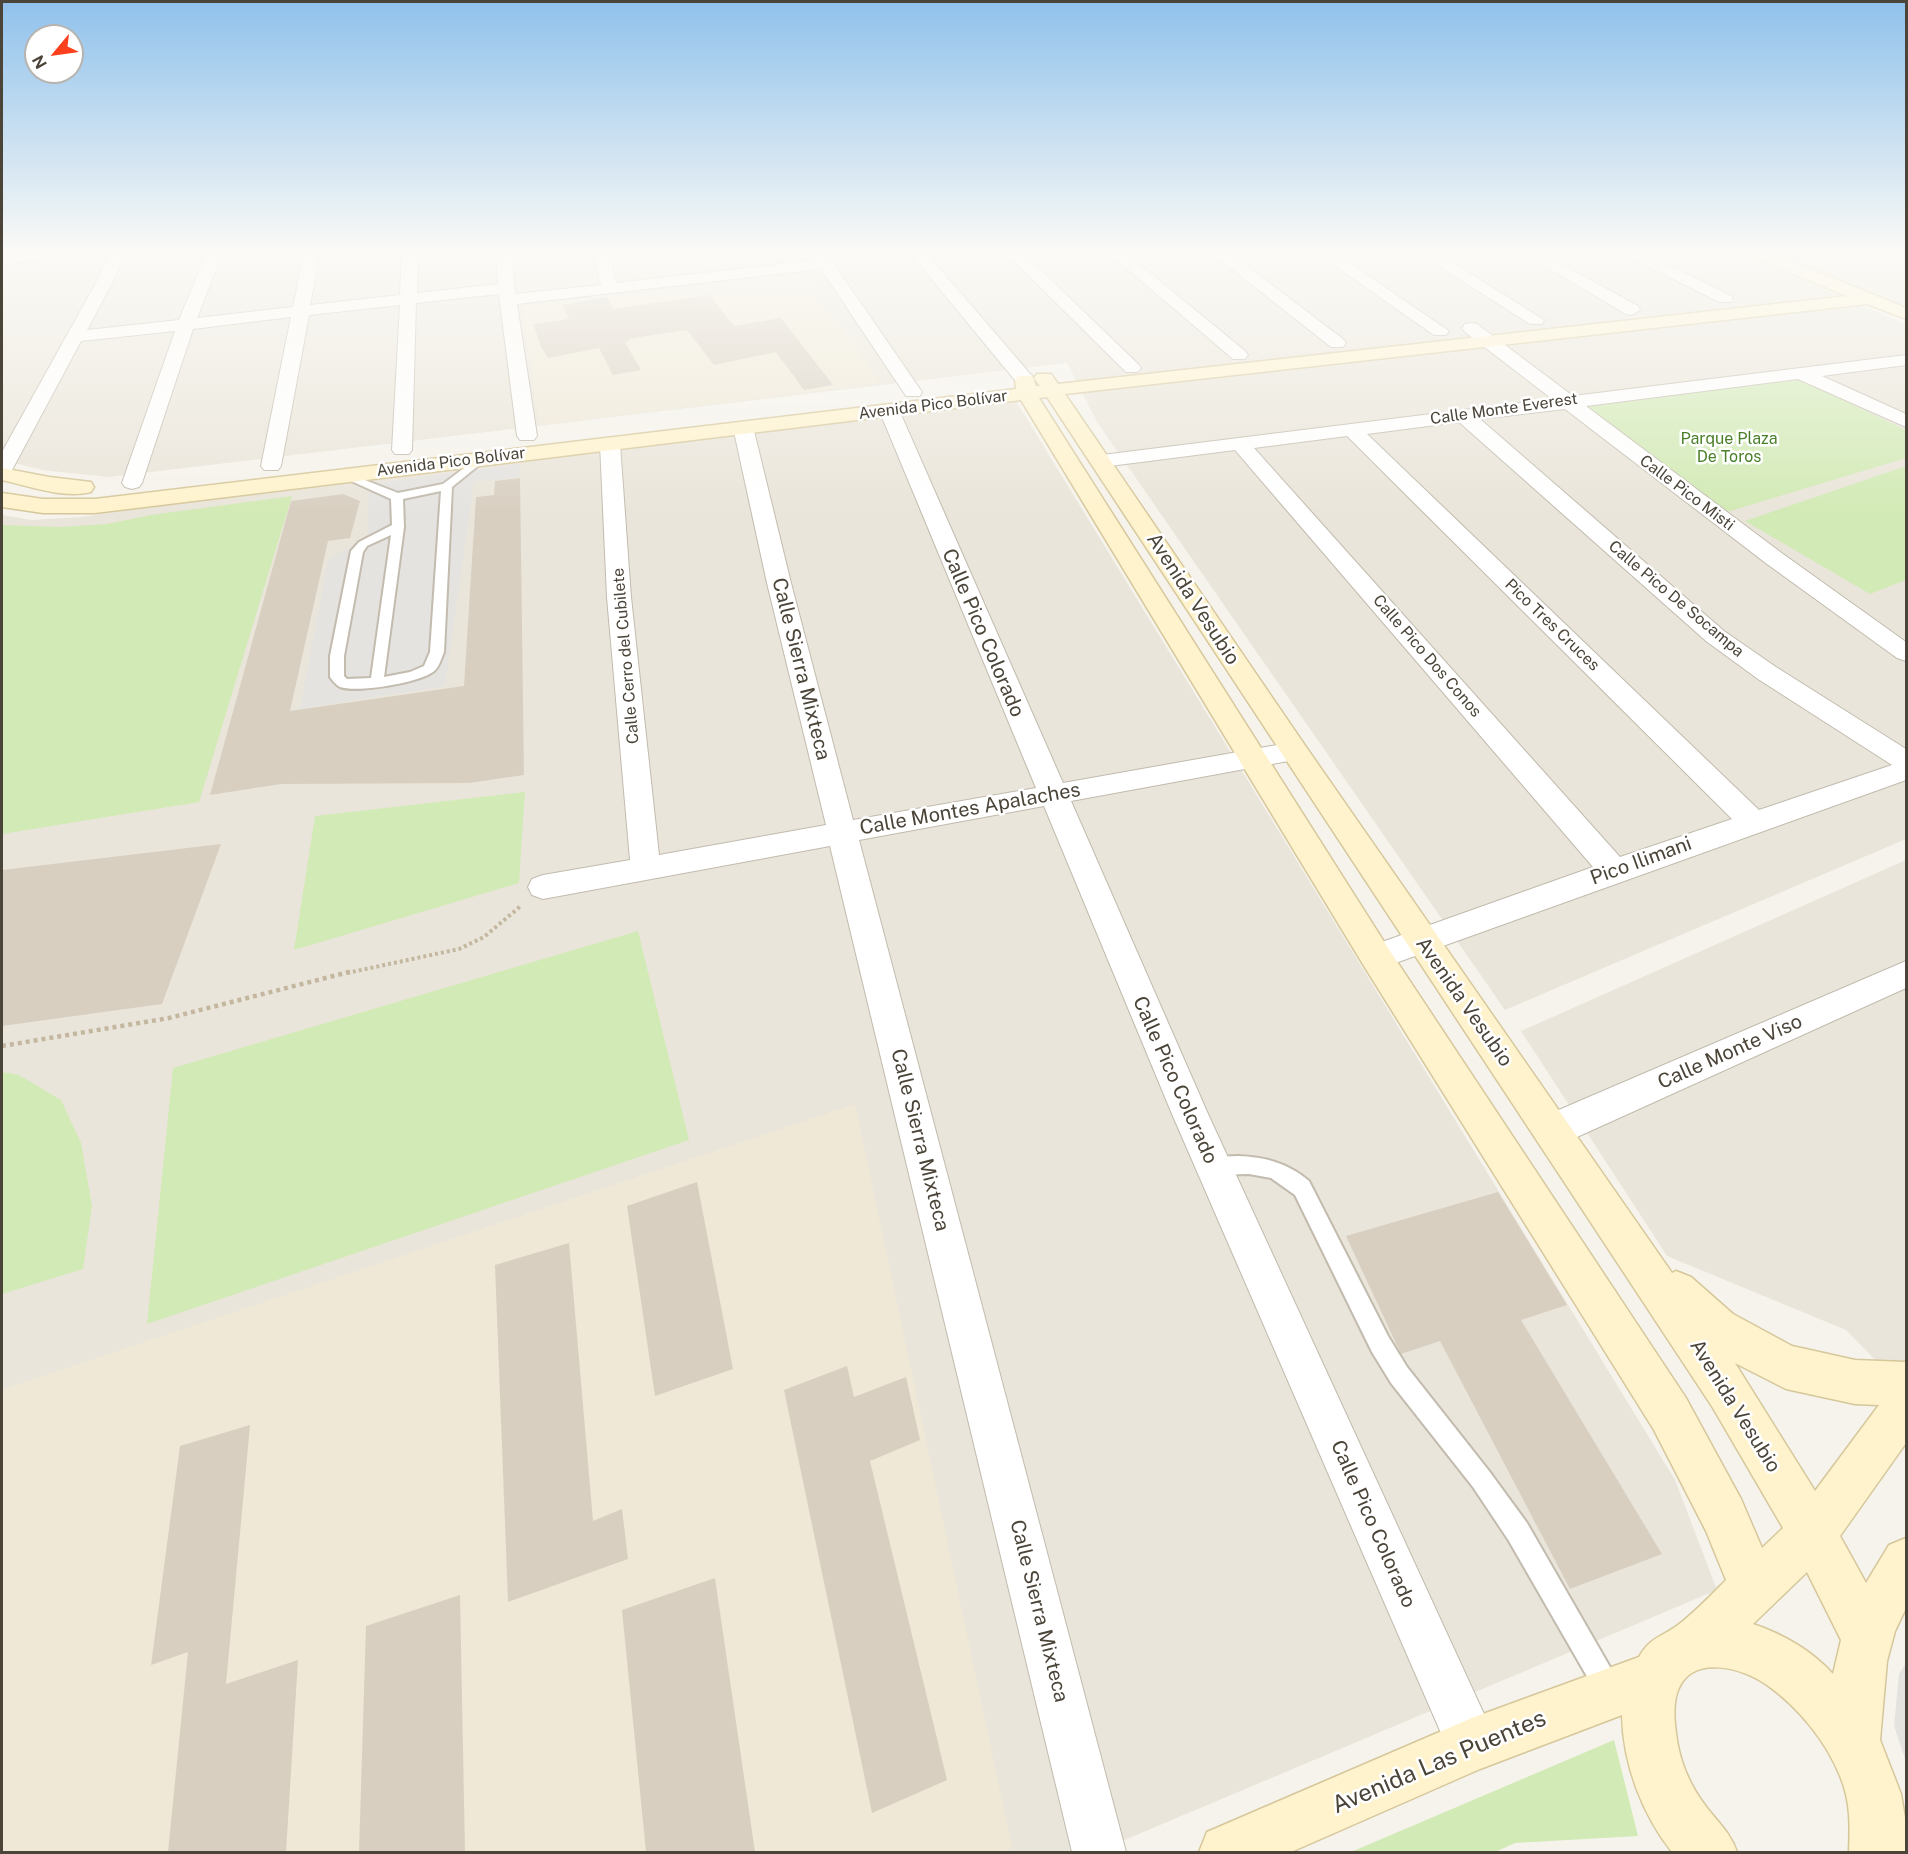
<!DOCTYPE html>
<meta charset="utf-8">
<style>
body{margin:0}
#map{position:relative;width:1908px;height:1854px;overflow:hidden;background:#f6f3ec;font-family:"Public Sans",sans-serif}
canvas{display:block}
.frame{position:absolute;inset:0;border:3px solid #4b4439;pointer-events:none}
.north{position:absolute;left:24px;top:24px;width:60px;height:60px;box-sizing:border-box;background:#fff;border:2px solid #b7b4b0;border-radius:50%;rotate:241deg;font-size:16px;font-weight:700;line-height:24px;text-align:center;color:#4b4439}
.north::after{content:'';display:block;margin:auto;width:21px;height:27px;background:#fc3f1d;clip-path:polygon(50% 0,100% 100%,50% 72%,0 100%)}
</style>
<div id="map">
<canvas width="1908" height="1854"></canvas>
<div class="frame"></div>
<div class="north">N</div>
</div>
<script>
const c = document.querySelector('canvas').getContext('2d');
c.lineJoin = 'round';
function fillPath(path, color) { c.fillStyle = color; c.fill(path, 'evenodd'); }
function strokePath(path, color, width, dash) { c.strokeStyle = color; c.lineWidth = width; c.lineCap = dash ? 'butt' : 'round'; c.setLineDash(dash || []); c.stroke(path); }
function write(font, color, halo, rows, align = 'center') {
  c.font = font + ' "Public Sans",sans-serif'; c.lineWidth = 5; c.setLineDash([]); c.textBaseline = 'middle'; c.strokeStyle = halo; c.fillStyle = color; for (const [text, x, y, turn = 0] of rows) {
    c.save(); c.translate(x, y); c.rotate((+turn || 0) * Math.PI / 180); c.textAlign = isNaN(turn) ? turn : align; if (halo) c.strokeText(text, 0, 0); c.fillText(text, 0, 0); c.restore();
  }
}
fillPath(new Path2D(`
 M 2,254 L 1742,254 L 1906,324 L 1906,839 L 1505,1010 L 1097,422 L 1067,363 L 109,477 L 42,470 L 2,460 Z
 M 1761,254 L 1906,254 L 1906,312 L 1832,285 Z
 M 1016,401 L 1675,1480 L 1717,1590 L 1096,1852 L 2,1852 L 2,515 L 32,520 L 82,517 L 141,508 Z
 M 1906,860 L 1906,1391 L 1846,1330 L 1667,1256 L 1521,1031 Z`), '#eae5da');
fillPath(new Path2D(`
 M 803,275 L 881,383 L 539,425 L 522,306 Z
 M 855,1104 L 1012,1848 L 1002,1852 L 2,1852 L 2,1390 Z`), '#efe8d6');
fillPath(new Path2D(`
 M 1797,378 L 1906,430 L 1906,458 L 1717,515 L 1575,405 Z
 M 1906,466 L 1906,580 L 1870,594 L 1745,521 Z
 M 292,496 L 199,802 L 2,834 L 2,525 L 59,527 L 107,524 L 151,515 Z
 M 525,792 L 519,883 L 294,950 L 315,816 Z
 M 638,931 L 689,1140 L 147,1324 L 173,1068 Z
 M 2,1072 L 19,1075 L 61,1100 L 81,1143 L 92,1206 L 83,1269 L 2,1294 Z
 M 1614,1740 L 1638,1836 L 1515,1843 L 1495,1852 L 1351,1852 Z`), '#d2eab5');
fillPath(new Path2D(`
 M 520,464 L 519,477 L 474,482 L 445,686 L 300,709 L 328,560 L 368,536 L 369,484 Z
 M 1906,1663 L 1906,1762 L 1894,1726 L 1899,1674 Z`), '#e5e3e0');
fillPath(new Path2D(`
 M 709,295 L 734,326 L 781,318 L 833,385 L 804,390 L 776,352 L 714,365 L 687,330 L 628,339 L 629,341 L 625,342 L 641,370 L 613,375 L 599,348 L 548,358 L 541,347 L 533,324 L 569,319 L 562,305 L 607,297 L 613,309 Z
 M 520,478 L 524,775 L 469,783 L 281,784 L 210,795 L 291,501 L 343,494 L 360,501 L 350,538 L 328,541 L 290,711 L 464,686 L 476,497 L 494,495 L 495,481 Z
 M 221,844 L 162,1004 L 2,1026 L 2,870 Z
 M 697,1182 L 733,1369 L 655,1396 L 627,1206 Z
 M 1498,1192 L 1567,1305 L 1521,1320 L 1662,1554 L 1570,1589 L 1440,1341 L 1401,1354 L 1346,1236 Z
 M 569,1243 L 593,1521 L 622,1509 L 628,1559 L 508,1602 L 495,1265 Z
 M 847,1366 L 854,1397 L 906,1377 L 920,1440 L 870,1461 L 947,1780 L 872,1813 L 784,1390 Z
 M 250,1425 L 226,1684 L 298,1660 L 286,1852 L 168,1852 L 188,1652 L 151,1665 L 180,1446 Z
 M 715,1578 L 755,1852 L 646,1852 L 622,1610 Z
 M 460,1595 L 465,1852 L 359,1852 L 366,1626 Z`), '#d8cfc1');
const lane = new Path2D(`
 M 480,456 L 484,457 L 484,461 L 452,487 L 444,652 C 441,659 439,668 433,672 C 418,683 357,693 340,687 C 336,685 333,681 330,677 L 330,656 L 351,551 L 359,542 L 392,525 L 391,499 L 338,475 L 339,473 L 347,473 L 398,493 L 443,484 ZM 441,491 L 430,652 L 424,666 L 410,672 L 384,677 L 404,527 L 403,499 ZM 391,535 L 371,678 L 347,679 L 344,676 L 344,656 L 363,552 L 367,546 Z
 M 1238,1156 C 1265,1157 1288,1163 1309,1181 L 1388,1336 L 1407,1367 L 1489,1471 L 1527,1523 L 1618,1681 L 1622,1690 L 1618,1699 L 1609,1703 L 1600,1699 L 1509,1541 L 1473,1487 L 1391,1383 L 1372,1352 L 1295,1195 L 1271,1178 L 1249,1174 L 1213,1175 L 1206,1172 L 1203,1166 L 1206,1160 L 1213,1157 Z`);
const street = new Path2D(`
 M 11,254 L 52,254 L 44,259 L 2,265 L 2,255 Z
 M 108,254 L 124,254 L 112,283 L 87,330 L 179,320 L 206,254 L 222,254 L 197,318 L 293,307 L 304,254 L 320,254 L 310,305 L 400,295 L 402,254 L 418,254 L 417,293 L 498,284 L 496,254 L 512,254 L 515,294 L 601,285 L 593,254 L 609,254 L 616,283 L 816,260 L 811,254 L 827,254 L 922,392 L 920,396 L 906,396 L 821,269 L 517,304 L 537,436 L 534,440 L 520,440 L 517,436 L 499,294 L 416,303 L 412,450 L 409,454 L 395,454 L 392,450 L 400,305 L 309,315 L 281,466 L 278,470 L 264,470 L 261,466 L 291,317 L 193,329 L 142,483 L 139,487 L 132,489 L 125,487 L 122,483 L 175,331 L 81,341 L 12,470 L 9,474 L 2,476 L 2,452 L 96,283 Z
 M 911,254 L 927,254 L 1032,376 L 1034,380 L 1032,384 L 1018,384 Z
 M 1007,254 L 1024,254 L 1138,364 L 1141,368 L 1138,372 L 1126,372 Z
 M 1110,254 L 1127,254 L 1245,351 L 1248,355 L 1245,359 L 1233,359 Z
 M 1213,254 L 1231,254 L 1343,339 L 1346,343 L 1343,347 L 1331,347 Z
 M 1318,254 L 1336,254 L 1449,331 L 1446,335 L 1434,335 Z
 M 1420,254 L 1439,254 L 1544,320 L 1542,324 L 1530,324 Z
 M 1524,254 L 1543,254 L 1638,306 L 1640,310 L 1632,315 L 1626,314 Z
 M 1627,254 L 1647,254 L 1731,296 L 1733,299 L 1731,302 L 1719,302 L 1630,257 Z
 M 1471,323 L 1477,324 L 1573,396 L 1906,355 L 1906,365 L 1822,376 L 1906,414 L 1906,427 L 1798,379 L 1586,406 L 1783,554 L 1906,642 L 1906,661 L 1897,658 L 1767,564 L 1565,409 L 1480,419 L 1724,631 L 1776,667 L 1906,749 L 1906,780 L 1376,970 L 1365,966 L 1360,957 L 1365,948 L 1593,867 L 1235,450 L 1102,467 L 1095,465 L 1092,461 L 1095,457 L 1102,455 L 1552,399 L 1465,332 L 1462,328 L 1465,324 ZM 1459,422 L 1706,641 L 1758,679 L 1892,765 L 1759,810 L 1367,434 ZM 1347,436 L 1732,819 L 1620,857 L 1254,448 Z
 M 889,404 L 896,406 L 899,410 L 1063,783 L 1294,742 L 1304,745 L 1308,751 L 1304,757 L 1294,760 L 1071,801 L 1208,1114 L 1490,1727 L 1498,1745 L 1490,1763 L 1472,1771 L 1454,1763 L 1172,1114 L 1044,806 L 859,840 L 1126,1852 L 1072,1852 L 830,846 L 543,899 L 532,895 L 528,887 L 532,879 L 543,875 L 630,860 L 607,597 L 600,444 L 603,440 L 617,440 L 620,444 L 631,597 L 659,855 L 826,825 L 767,583 L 733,427 L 736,423 L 750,423 L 753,427 L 791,583 L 853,820 L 1036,788 L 879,410 L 882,406 Z
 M 1906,961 L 1906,988 L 1566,1142 L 1553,1146 L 1540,1142 L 1535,1130 L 1540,1118 Z`);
const secondary = new Path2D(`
 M 1751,254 L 1773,254 L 1906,308 L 1906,319 L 1867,304 L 1065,394 L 1304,744 L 1672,1273 L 1676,1271 L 1691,1277 L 1733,1314 L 1792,1346 L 1855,1360 L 1906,1362 L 1906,1443 L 1840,1536 L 1866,1583 L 1889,1545 L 1906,1538 L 1906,1608 L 1895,1631 L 1887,1661 L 1880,1740 L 1901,1794 L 1906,1824 L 1905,1852 L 1849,1852 C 1850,1826 1851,1802 1840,1776 C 1826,1741 1798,1707 1767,1685 C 1744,1668 1694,1654 1679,1688 C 1673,1701 1674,1719 1676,1733 C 1679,1761 1690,1786 1707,1808 C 1719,1823 1731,1834 1737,1852 L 1672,1852 C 1642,1814 1623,1764 1622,1715 L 1480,1769 L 1291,1852 L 1199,1852 L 1207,1832 L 1472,1718 L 1639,1657 C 1650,1637 1662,1637 1678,1625 C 1695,1612 1711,1595 1726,1580 L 1706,1531 L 1654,1430 L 1364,966 L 1021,400 L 95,513 L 43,513 L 2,507 L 2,493 L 43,499 L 95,499 L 1016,389 L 1015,380 L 1018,376 L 1032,376 L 1036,386 L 1040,386 L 1034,378 L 1037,374 L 1051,374 L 1058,384 L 1847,296 L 1753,257 ZM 1047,397 L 1713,1408 L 1783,1528 L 1762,1548 L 1741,1499 L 1686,1398 L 1388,948 L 1039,398 ZM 1735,1363 L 1786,1389 L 1855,1404 L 1879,1405 L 1815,1491 ZM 1807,1572 L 1841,1640 L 1833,1674 C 1811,1650 1783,1634 1753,1624 Z
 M 2,468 L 49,477 L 91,482 L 94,487 L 91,492 C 63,499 29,486 2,480 Z`);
strokePath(lane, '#c2bbae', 4);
strokePath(street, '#c2bbae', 2);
strokePath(secondary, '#d6c79b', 3);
strokePath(new Path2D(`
 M 347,973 L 459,949 L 484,937 L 522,905`), '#c4b79f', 4, [3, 3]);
strokePath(new Path2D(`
 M 2,1046 L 169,1018 L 353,971`), '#c4b79f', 4.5, [4, 4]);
fillPath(lane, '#fff');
fillPath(street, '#fff');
fillPath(secondary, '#fff3cd');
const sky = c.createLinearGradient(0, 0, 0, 514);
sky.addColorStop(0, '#8fc1ec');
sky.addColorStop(0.49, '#fbfaf6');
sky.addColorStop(1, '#fbfaf600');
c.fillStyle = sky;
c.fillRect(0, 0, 1908, 514);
write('16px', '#4b4439', '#fff', [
 ["Avenida Pico Bolívar",933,405,-7],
 ["Calle Monte Everest",1504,409,-8],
 ["Avenida Pico Bolívar",451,462,-7],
 ["Calle Pico Misti",1687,493,37],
 ["Calle Pico De Socampa",1676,599,40],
 ["Pico Tres Cruces",1552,625,44],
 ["Calle Cerro del Cubilete",626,656,-95],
 ["Calle Pico Dos Conos",1427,656,49]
]);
write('16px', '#4a7f2a', '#fff', [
 ["Parque Plaza",1729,439],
 ["De Toros",1729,457]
]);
write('20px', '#4b4439', '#fff', [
 ["Avenida Vesubio",1193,599,57],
 ["Calle Pico Colorado",983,633,67],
 ["Calle Sierra Mixteca",801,669,76],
 ["Calle Montes Apalaches",970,809,-10],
 ["Pico Ilimani",1641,861,-20],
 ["Avenida Vesubio",1464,1002,55],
 ["Calle Monte Viso",1730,1052,-24],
 ["Calle Pico Colorado",1175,1080,66],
 ["Calle Sierra Mixteca",920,1140,76],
 ["Avenida Vesubio",1735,1406,58],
 ["Calle Pico Colorado",1373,1524,66],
 ["Calle Sierra Mixteca",1039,1611,76]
]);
write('24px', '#4b4439', '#fff', [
 ["Avenida Las Puentes",1439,1762,-23]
]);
</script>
